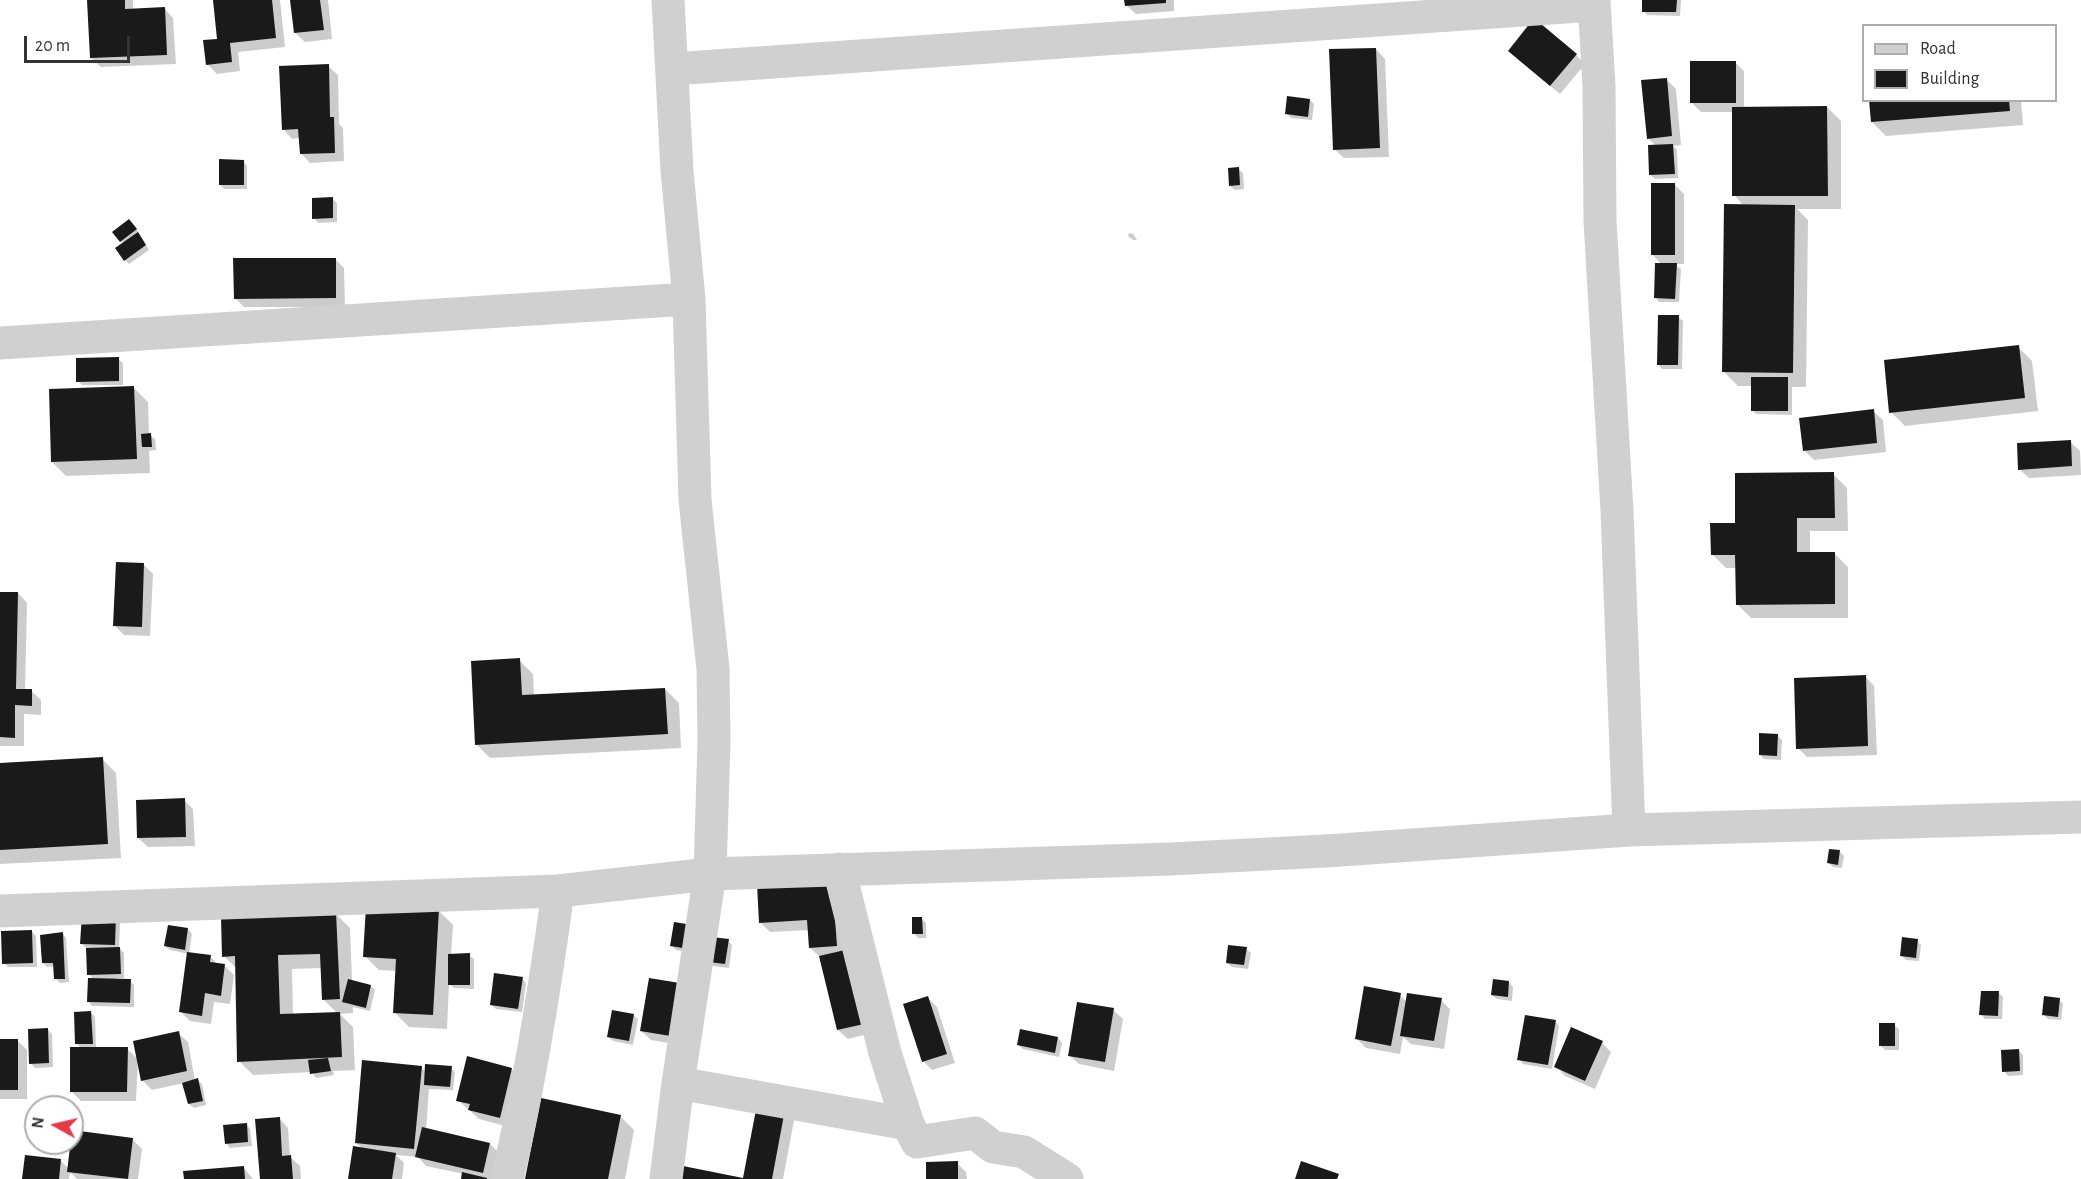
<!DOCTYPE html>
<style>
body{margin:0}
#map{position:relative;width:2081px;height:1179px;overflow:hidden;background:#fff;font-family:"Alegreya Sans",sans-serif}
canvas{display:block}
.legend{position:absolute;left:1862px;top:24px;width:195px;height:78px;box-sizing:border-box;background:#fff;border:2px solid #adadad;margin:0;padding:8px 10px;list-style:none;font-size:18px;color:#333}
.legend li{display:flex;align-items:center;gap:12px;height:30px}
.legend b{width:30px;border:2px solid #adadad}
.north{position:absolute;left:24px;top:1095px;width:60px;height:60px;box-sizing:border-box;background:#fff;border:2px solid #adadad;border-radius:50%;rotate:278deg;font-size:16px;font-weight:700;line-height:24px;text-align:center;color:#333}
.north::after{content:'';display:block;margin:auto;width:21px;height:27px;background:#e63946;clip-path:polygon(50% 0,100% 100%,50% 72%,0 100%)}
.scale{position:absolute;left:24px;top:36px;width:106px;height:27px;box-sizing:border-box;border:3px solid #333;border-top:0;padding-left:8px;font-size:18px;line-height:21px;white-space:nowrap;color:#333;-webkit-text-stroke:4px #fff;paint-order:stroke}
</style>
<div id="map">
<canvas width="2081" height="1179"></canvas>
<ul class="legend">
<li><b style="height:8px;background:#d0d0d0"></b>Road</li>
<li><b style="height:16px;background:#1a1a1a"></b>Building</li>
</ul>
<div class="north">N</div>
<div class="scale">20 m</div>
</div>
<script>
const c = document.querySelector('canvas').getContext('2d');
c.lineJoin = 'round';
function fillPath(path, color) { c.fillStyle = color; c.fill(path, 'evenodd'); }
function strokePath(path, color, width, dash) { c.strokeStyle = color; c.lineWidth = width; c.lineCap = dash ? 'butt' : 'round'; c.setLineDash(dash || []); c.stroke(path); }
fillPath(new Path2D(`
 M 89,0 L 133,0 L 133,10 L 164,8 L 173,18 L 176,64 L 101,67 L 91,58 Z
 M 214,0 L 280,0 L 285,47 L 238,52 L 240,71 L 217,74 L 207,64 L 218,41 Z
 M 292,0 L 328,0 L 332,39 L 305,42 L 295,33 Z
 M 1126,0 L 1174,0 L 1174,11 L 1136,14 L 1126,5 Z
 M 1643,0 L 1681,0 L 1680,16 L 1647,15 L 1643,11 Z
 M 1376,49 L 1385,59 L 1389,157 L 1344,158 L 1334,149 Z
 M 1576,55 L 1585,64 L 1560,94 L 1519,60 Z
 M 1735,62 L 1744,71 L 1744,108 L 1827,107 L 1841,121 L 1841,209 L 1797,209 L 1808,220 L 1806,387 L 1792,387 L 1792,415 L 1756,414 L 1752,410 L 1753,386 L 1738,386 L 1724,372 L 1744,206 L 1734,195 L 1733,112 L 1701,112 L 1691,102 Z
 M 328,66 L 338,75 L 339,124 L 343,128 L 344,161 L 310,163 L 301,153 L 300,138 L 292,139 L 283,129 Z
 M 1666,79 L 1676,89 L 1681,145 L 1673,146 L 1677,150 L 1678,178 L 1655,179 L 1650,175 L 1657,147 L 1648,138 Z
 M 1310,100 L 1314,104 L 1312,120 L 1291,118 L 1287,114 Z
 M 1871,100 L 2021,100 L 2023,125 L 1886,136 L 1872,122 Z
 M 243,161 L 247,166 L 247,189 L 224,189 L 220,184 Z
 M 1238,169 L 1243,173 L 1244,189 L 1235,190 L 1230,186 Z
 M 1674,184 L 1684,194 L 1684,264 L 1675,264 L 1681,269 L 1679,302 L 1659,302 L 1655,297 L 1662,265 L 1652,254 Z
 M 333,199 L 337,203 L 337,222 L 318,223 L 314,218 Z
 M 134,225 L 149,250 L 129,264 L 125,260 L 124,244 L 121,241 Z
 M 1129,233 L 1133,234 L 1137,240 L 1133,240 L 1128,236 Z
 M 335,259 L 344,268 L 345,307 L 244,307 L 235,298 Z
 M 1678,317 L 1683,321 L 1682,369 L 1662,369 L 1658,364 Z
 M 2018,347 L 2032,361 L 2038,411 L 1905,426 L 1891,412 Z
 M 118,359 L 123,363 L 123,385 L 82,385 L 78,381 Z
 M 134,388 L 148,402 L 149,435 L 155,439 L 156,450 L 149,451 L 150,473 L 66,476 L 52,462 Z
 M 1873,411 L 1883,420 L 1886,452 L 1814,460 L 1805,451 Z
 M 2070,442 L 2080,451 L 2081,475 L 2029,478 L 2019,469 Z
 M 1833,474 L 1847,488 L 1848,531 L 1810,531 L 1810,553 L 1834,553 L 1848,567 L 1848,618 L 1751,618 L 1737,604 L 1737,568 L 1726,568 L 1712,554 L 1737,524 Z
 M 143,564 L 153,574 L 150,636 L 124,635 L 115,626 Z
 M 0,593 L 18,593 L 27,603 L 25,691 L 31,691 L 41,700 L 41,715 L 24,714 L 24,746 L 0,746 Z
 M 519,660 L 533,674 L 534,696 L 665,689 L 679,703 L 681,748 L 490,758 L 476,744 Z
 M 1865,676 L 1874,686 L 1877,755 L 1807,757 L 1798,748 Z
 M 1778,736 L 1782,740 L 1781,760 L 1764,759 L 1760,755 Z
 M 102,759 L 116,773 L 121,858 L 0,864 L 0,764 Z
 M 184,800 L 193,809 L 195,846 L 148,847 L 138,838 Z
 M 1840,852 L 1844,856 L 1842,868 L 1833,867 L 1829,863 Z
 M 832,880 L 872,1033 L 848,1039 L 838,1030 L 820,957 L 810,948 L 809,930 L 770,932 L 761,923 Z
 M 439,911 L 453,925 L 451,955 L 469,955 L 474,959 L 474,989 L 454,988 L 449,984 L 447,1029 L 409,1027 L 395,1013 L 397,971 L 379,970 L 365,956 Z
 M 336,914 L 350,928 L 352,981 L 370,986 L 375,990 L 370,1011 L 353,1007 L 353,1013 L 340,1014 L 353,1027 L 355,1070 L 333,1071 L 334,1075 L 316,1078 L 312,1072 L 253,1075 L 239,1061 L 237,969 L 224,956 ZM 322,968 L 324,1000 L 337,1013 L 293,1015 L 292,969 Z
 M 83,916 L 120,921 L 119,948 L 124,953 L 124,978 L 116,978 L 116,980 L 130,981 L 134,985 L 134,1007 L 92,1006 L 88,1001 L 94,980 L 89,974 L 86,948 L 82,944 Z
 M 921,918 L 926,923 L 926,938 L 918,938 L 914,933 Z
 M 692,927 L 693,953 L 676,950 L 672,946 Z
 M 188,929 L 192,934 L 189,954 L 210,957 L 218,964 L 224,965 L 234,975 L 230,1004 L 214,1002 L 211,1024 L 190,1021 L 181,1012 L 189,954 L 170,950 L 165,946 Z
 M 32,932 L 36,936 L 37,967 L 8,967 L 4,963 Z
 M 62,933 L 66,938 L 69,982 L 60,983 L 56,979 L 55,966 L 47,967 L 43,963 Z
 M 728,941 L 732,945 L 729,968 L 705,965 Z
 M 1917,941 L 1921,945 L 1919,961 L 1906,960 L 1901,955 Z
 M 1246,949 L 1251,953 L 1248,969 L 1232,967 L 1227,963 Z
 M 522,979 L 526,983 L 522,1012 L 496,1009 L 491,1004 Z
 M 650,979 L 692,1047 L 651,1040 L 641,1031 Z
 M 1509,982 L 1513,987 L 1512,1001 L 1497,999 L 1492,995 Z
 M 1999,993 L 2003,997 L 2002,1019 L 1985,1019 L 1981,1014 Z
 M 1400,995 L 1407,1002 L 1441,1000 L 1450,1009 L 1444,1049 L 1411,1044 L 1403,1037 L 1400,1054 L 1366,1048 L 1357,1039 Z
 M 928,998 L 937,1007 L 955,1063 L 932,1070 L 923,1061 Z
 M 2059,1000 L 2063,1004 L 2061,1020 L 2048,1019 L 2043,1014 Z
 M 1113,1010 L 1123,1019 L 1114,1071 L 1079,1064 L 1069,1055 Z
 M 91,1013 L 95,1017 L 96,1048 L 127,1049 L 138,1059 L 136,1101 L 81,1101 L 71,1091 L 81,1048 L 77,1044 Z
 M 633,1015 L 638,1019 L 633,1045 L 613,1041 L 608,1037 Z
 M 1555,1022 L 1559,1026 L 1552,1069 L 1523,1064 L 1519,1059 Z
 M 1894,1025 L 1899,1029 L 1899,1050 L 1885,1050 L 1880,1045 Z
 M 48,1030 L 52,1034 L 53,1067 L 35,1068 L 31,1064 Z
 M 178,1033 L 188,1042 L 195,1081 L 197,1080 L 202,1084 L 206,1105 L 194,1108 L 189,1104 L 184,1083 L 152,1090 L 142,1080 Z
 M 1058,1038 L 1062,1043 L 1059,1057 L 1023,1049 L 1018,1045 Z
 M 0,1041 L 18,1041 L 27,1050 L 27,1099 L 0,1099 Z
 M 1602,1043 L 1611,1052 L 1595,1089 L 1565,1076 L 1556,1066 Z
 M 2019,1051 L 2023,1055 L 2023,1075 L 2008,1076 L 2004,1071 Z
 M 421,1067 L 426,1072 L 451,1068 L 455,1072 L 453,1090 L 429,1089 L 426,1130 L 490,1144 L 499,1153 L 493,1179 L 462,1179 L 464,1174 L 426,1166 L 418,1157 L 396,1155 L 404,1163 L 402,1179 L 350,1179 L 363,1149 L 356,1143 Z
 M 511,1069 L 521,1078 L 509,1127 L 479,1119 L 458,1100 Z
 M 760,1101 L 795,1115 L 783,1179 L 745,1179 Z
 M 620,1116 L 634,1130 L 625,1179 L 526,1179 Z
 M 279,1118 L 288,1128 L 290,1157 L 300,1166 L 301,1179 L 261,1179 Z
 M 246,1124 L 250,1129 L 252,1146 L 230,1148 L 226,1143 Z
 M 132,1139 L 142,1149 L 138,1179 L 77,1179 L 70,1172 L 69,1179 L 71,1179 L 23,1179 L 61,1161 L 69,1169 Z
 M 957,1163 L 966,1172 L 967,1179 L 927,1179 Z
 M 244,1168 L 253,1179 L 185,1179 Z`), '#0003');
fillPath(new Path2D(`
 M 87,0 L 125,0 L 125,9 L 165,7 L 167,55 L 90,58 Z
 M 213,0 L 272,0 L 276,38 L 230,43 L 232,62 L 206,65 L 203,40 L 217,39 Z
 M 290,0 L 320,0 L 324,30 L 294,33 Z
 M 1124,0 L 1166,0 L 1166,3 L 1125,6 Z
 M 1642,0 L 1677,0 L 1676,12 L 1642,12 Z
 M 1534,18 L 1577,54 L 1550,86 L 1508,51 Z
 M 1376,48 L 1380,148 L 1333,150 L 1329,49 Z
 M 1690,61 L 1736,61 L 1736,103 L 1690,103 Z
 M 329,64 L 330,117 L 334,117 L 335,153 L 300,154 L 298,129 L 282,130 L 279,66 Z
 M 1667,78 L 1672,136 L 1647,139 L 1641,80 Z
 M 1287,96 L 1310,99 L 1308,117 L 1285,114 Z
 M 1869,100 L 2009,100 L 2010,111 L 1871,122 Z
 M 1827,106 L 1828,196 L 1732,196 L 1732,107 Z
 M 1673,144 L 1675,174 L 1649,175 L 1648,145 Z
 M 219,159 L 244,160 L 244,185 L 219,185 Z
 M 1239,167 L 1240,185 L 1229,186 L 1228,168 Z
 M 1651,183 L 1675,183 L 1675,255 L 1651,255 Z
 M 333,197 L 333,218 L 312,219 L 312,198 Z
 M 1724,204 L 1795,205 L 1793,373 L 1722,372 Z
 M 129,219 L 137,229 L 120,242 L 112,232 Z
 M 138,232 L 146,245 L 124,261 L 115,248 Z
 M 233,258 L 336,258 L 336,298 L 234,299 Z
 M 1655,263 L 1677,263 L 1675,299 L 1654,298 Z
 M 1658,315 L 1679,315 L 1678,365 L 1657,365 Z
 M 2019,345 L 2025,398 L 1889,413 L 1884,360 Z
 M 119,357 L 119,381 L 76,382 L 76,358 Z
 M 1751,377 L 1788,377 L 1788,411 L 1751,411 Z
 M 134,386 L 137,459 L 51,462 L 49,389 Z
 M 1874,409 L 1877,443 L 1803,451 L 1799,418 Z
 M 151,433 L 152,447 L 142,447 L 141,434 Z
 M 2071,440 L 2072,466 L 2018,470 L 2017,443 Z
 M 1834,472 L 1835,518 L 1797,518 L 1797,552 L 1835,552 L 1835,604 L 1736,605 L 1735,555 L 1711,555 L 1710,523 L 1735,523 L 1735,473 Z
 M 116,562 L 144,563 L 142,627 L 113,626 Z
 M 0,592 L 18,592 L 16,689 L 32,689 L 32,706 L 15,705 L 15,738 L 0,737 Z
 M 520,658 L 522,695 L 665,688 L 668,734 L 475,745 L 471,661 Z
 M 1866,675 L 1868,746 L 1796,749 L 1794,678 Z
 M 1759,733 L 1778,734 L 1777,756 L 1759,755 Z
 M 103,757 L 108,844 L 0,850 L 0,763 Z
 M 185,798 L 186,837 L 137,838 L 136,800 Z
 M 1829,849 L 1840,850 L 1838,865 L 1827,863 Z
 M 832,878 L 837,946 L 809,948 L 807,920 L 759,923 L 757,884 Z
 M 366,906 L 439,909 L 433,1015 L 393,1013 L 396,959 L 363,957 Z
 M 336,912 L 340,999 L 322,1000 L 320,954 L 278,955 L 280,1014 L 340,1012 L 342,1057 L 237,1062 L 235,956 L 222,957 L 221,917 Z
 M 82,914 L 116,915 L 115,945 L 80,944 Z
 M 912,917 L 922,917 L 923,934 L 912,934 Z
 M 674,922 L 693,925 L 689,949 L 670,946 Z
 M 168,925 L 188,928 L 185,950 L 164,946 Z
 M 32,930 L 33,963 L 2,964 L 1,931 Z
 M 63,932 L 65,979 L 54,979 L 53,963 L 42,963 L 40,935 Z
 M 703,936 L 729,939 L 725,964 L 700,961 Z
 M 1902,937 L 1918,939 L 1916,958 L 1900,956 Z
 M 1228,945 L 1247,947 L 1244,965 L 1226,963 Z
 M 120,947 L 121,974 L 87,975 L 86,948 Z
 M 845,950 L 864,1024 L 837,1030 L 819,956 Z
 M 187,952 L 211,955 L 210,962 L 225,964 L 221,996 L 205,993 L 202,1016 L 179,1012 Z
 M 470,953 L 470,985 L 448,985 L 448,954 Z
 M 494,973 L 523,977 L 518,1009 L 490,1005 Z
 M 88,978 L 131,979 L 130,1003 L 87,1002 Z
 M 649,978 L 692,985 L 683,1038 L 640,1031 Z
 M 348,979 L 371,985 L 366,1008 L 342,1002 Z
 M 1493,979 L 1509,981 L 1508,997 L 1491,995 Z
 M 1364,986 L 1401,993 L 1391,1046 L 1355,1039 Z
 M 1981,991 L 1999,991 L 1998,1016 L 1979,1015 Z
 M 1407,993 L 1442,998 L 1434,1041 L 1400,1036 Z
 M 928,996 L 947,1054 L 922,1062 L 903,1004 Z
 M 2044,996 L 2060,998 L 2058,1017 L 2042,1015 Z
 M 1077,1002 L 1114,1008 L 1105,1062 L 1068,1056 Z
 M 612,1010 L 634,1014 L 629,1041 L 607,1037 Z
 M 91,1011 L 93,1044 L 75,1044 L 74,1012 Z
 M 1525,1015 L 1556,1020 L 1548,1065 L 1517,1060 Z
 M 1879,1023 L 1895,1023 L 1895,1046 L 1879,1046 Z
 M 1571,1027 L 1603,1041 L 1585,1081 L 1554,1067 Z
 M 48,1028 L 49,1063 L 29,1064 L 28,1029 Z
 M 1020,1029 L 1058,1037 L 1055,1053 L 1017,1045 Z
 M 179,1031 L 187,1071 L 141,1081 L 133,1041 Z
 M 0,1039 L 18,1039 L 18,1090 L 0,1090 Z
 M 70,1047 L 128,1047 L 127,1092 L 70,1092 Z
 M 2019,1049 L 2020,1071 L 2002,1072 L 2001,1050 Z
 M 467,1056 L 512,1068 L 500,1118 L 468,1110 L 470,1104 L 456,1101 Z
 M 328,1058 L 331,1071 L 310,1074 L 308,1060 Z
 M 362,1060 L 422,1066 L 414,1149 L 355,1143 Z
 M 425,1064 L 452,1066 L 450,1087 L 424,1085 Z
 M 198,1078 L 203,1101 L 188,1104 L 182,1083 Z
 M 541,1098 L 621,1115 L 608,1179 L 525,1179 Z
 M 758,1099 L 786,1104 L 772,1179 L 680,1179 L 683,1166 L 743,1178 Z
 M 280,1117 L 282,1156 L 291,1155 L 293,1179 L 260,1179 L 255,1119 Z
 M 247,1123 L 248,1142 L 225,1144 L 223,1125 Z
 M 422,1127 L 490,1143 L 483,1173 L 415,1157 Z
 M 72,1130 L 133,1138 L 128,1179 L 67,1172 Z
 M 353,1146 L 396,1153 L 392,1179 L 348,1179 Z
 M 25,1155 L 61,1159 L 59,1179 L 22,1179 Z
 M 958,1161 L 958,1179 L 926,1179 L 926,1162 Z
 M 1301,1161 L 1339,1174 L 1337,1179 L 1295,1179 Z
 M 244,1166 L 245,1179 L 184,1179 L 183,1171 Z
 M 462,1172 L 487,1178 L 487,1179 L 461,1179 Z`), '#1a1a1a');
strokePath(new Path2D(`
 M 1594,0 L 1599,87 L 1600,221 L 1617,511 L 1629,830
 M 672,69 L 1594,5
 M 0,343 L 689,299
 M 839,869 L 885,1053 L 908,1124 L 917,1142 L 975,1133 L 993,1147 L 1024,1152 L 1067,1179
 M 0,911 L 558,891 L 710,874 L 1170,859 L 1326,851 L 1629,830 L 2081,817
 M 678,1083 L 908,1124
 M 507,1179 C 530,1084 545,988 558,891
 M 666,1179 L 678,1083 L 710,874 L 714,741 L 713,669 L 695,500 L 689,299 L 677,171 L 668,0`), '#d0d0d0', 33);
</script>
